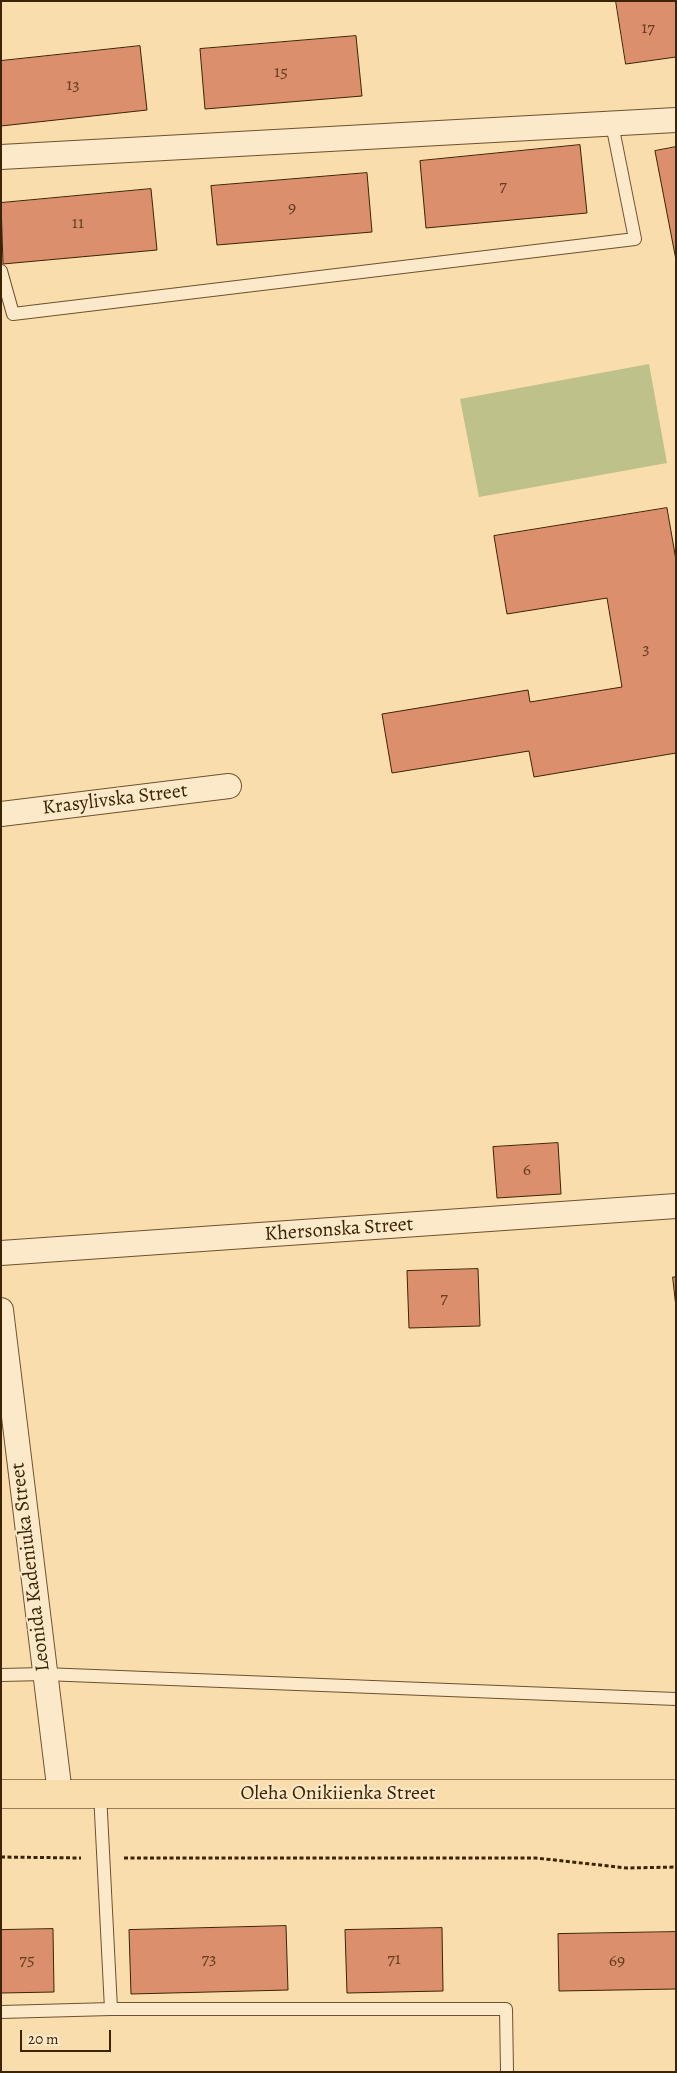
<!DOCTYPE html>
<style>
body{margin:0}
#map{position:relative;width:677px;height:2073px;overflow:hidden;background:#faddad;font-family:Alegreya,serif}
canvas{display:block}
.frame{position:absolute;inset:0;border:2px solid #3c2403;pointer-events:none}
.scale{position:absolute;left:20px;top:2030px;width:91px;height:22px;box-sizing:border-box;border:2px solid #3c2403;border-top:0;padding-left:6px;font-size:15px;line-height:18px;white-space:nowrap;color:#3c2403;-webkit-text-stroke:4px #fce9ca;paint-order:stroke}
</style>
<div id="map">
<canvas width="677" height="2073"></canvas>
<div class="frame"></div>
<div class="scale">20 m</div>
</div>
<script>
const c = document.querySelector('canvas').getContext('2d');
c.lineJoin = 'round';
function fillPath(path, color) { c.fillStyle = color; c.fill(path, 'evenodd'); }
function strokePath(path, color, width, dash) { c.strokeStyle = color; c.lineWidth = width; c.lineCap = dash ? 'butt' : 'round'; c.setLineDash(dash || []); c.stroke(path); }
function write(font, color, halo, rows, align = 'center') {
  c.font = font + ' Alegreya,serif'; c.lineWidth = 4; c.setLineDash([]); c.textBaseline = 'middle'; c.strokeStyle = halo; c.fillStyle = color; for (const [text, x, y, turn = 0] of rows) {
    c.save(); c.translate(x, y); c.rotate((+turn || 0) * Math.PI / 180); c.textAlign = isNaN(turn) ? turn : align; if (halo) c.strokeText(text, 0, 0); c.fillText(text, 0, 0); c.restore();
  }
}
fillPath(new Path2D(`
 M 649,364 L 667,463 L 479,497 L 460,399 Z`), '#bec18a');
const building = new Path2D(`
 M 616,1 L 676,1 L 676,57 L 626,64 Z
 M 356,36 L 362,96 L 205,109 L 200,49 Z
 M 140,46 L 147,110 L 1,126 L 1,61 Z
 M 580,145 L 587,213 L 426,228 L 420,161 Z
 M 676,147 L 676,260 L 655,151 Z
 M 367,173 L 372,232 L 217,245 L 211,186 Z
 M 151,189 L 157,250 L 3,264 L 1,203 Z
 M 667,508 L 676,560 L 676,753 L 534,777 L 529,751 L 392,773 L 382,714 L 528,690 L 530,702 L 622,687 L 607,598 L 507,614 L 494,536 Z
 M 558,1143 L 561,1194 L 497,1198 L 493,1147 Z
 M 478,1269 L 480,1326 L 409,1328 L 407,1271 Z
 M 673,1277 L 676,1277 L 676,1307 Z
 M 286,1926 L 288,1990 L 131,1994 L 129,1930 Z
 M 442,1928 L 443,1991 L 347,1993 L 345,1930 Z
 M 53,1929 L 54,1992 L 1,1993 L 1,1930 Z
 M 676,1932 L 676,1989 L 559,1991 L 558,1934 Z`);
fillPath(building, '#db8f6d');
strokePath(building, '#3c2403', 1);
const lane = new Path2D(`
 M 1,271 L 13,314 L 635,239 L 612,124
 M 1,1675 L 44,1674 L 676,1699
 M 100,1793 L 111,2009
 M 1,2012 L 111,2009 L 506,2009 L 507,2072`);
const street = new Path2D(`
 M 1,157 L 676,120
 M 1,814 L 229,786
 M 1,1253 L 676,1206
 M 1,1310 L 60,1794`);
const primary = new Path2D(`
 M 1,1794 L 676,1794`);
strokePath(lane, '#6c522e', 14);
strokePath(street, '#6c522e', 26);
strokePath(primary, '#3c2403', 29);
strokePath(new Path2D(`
 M 1,1857 L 81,1858
 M 124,1858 L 536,1858 L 627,1868 L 676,1867`), '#3c2403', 3, [4, 2.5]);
strokePath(lane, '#fce9ca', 12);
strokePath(street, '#fce9ca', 24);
strokePath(primary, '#faddad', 28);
write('18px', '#643f1e', null, [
 ["17",648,29],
 ["15",281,73],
 ["13",73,86],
 ["7",503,187],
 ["9",292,209],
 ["11",78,224],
 ["3",646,650],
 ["6",527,1171],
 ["7",444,1299],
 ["73",209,1960],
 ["71",394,1960],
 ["75",27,1961],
 ["69",617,1962]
]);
write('20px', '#3c2403', '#fce9ca', [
 ["Krasylivska Street",115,800,-7],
 ["Khersonska Street",339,1230,-4],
 ["Leonida Kadeniuka Street",31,1567,-97],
 ["Oleha Onikiienka Street",338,1794]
]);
</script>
